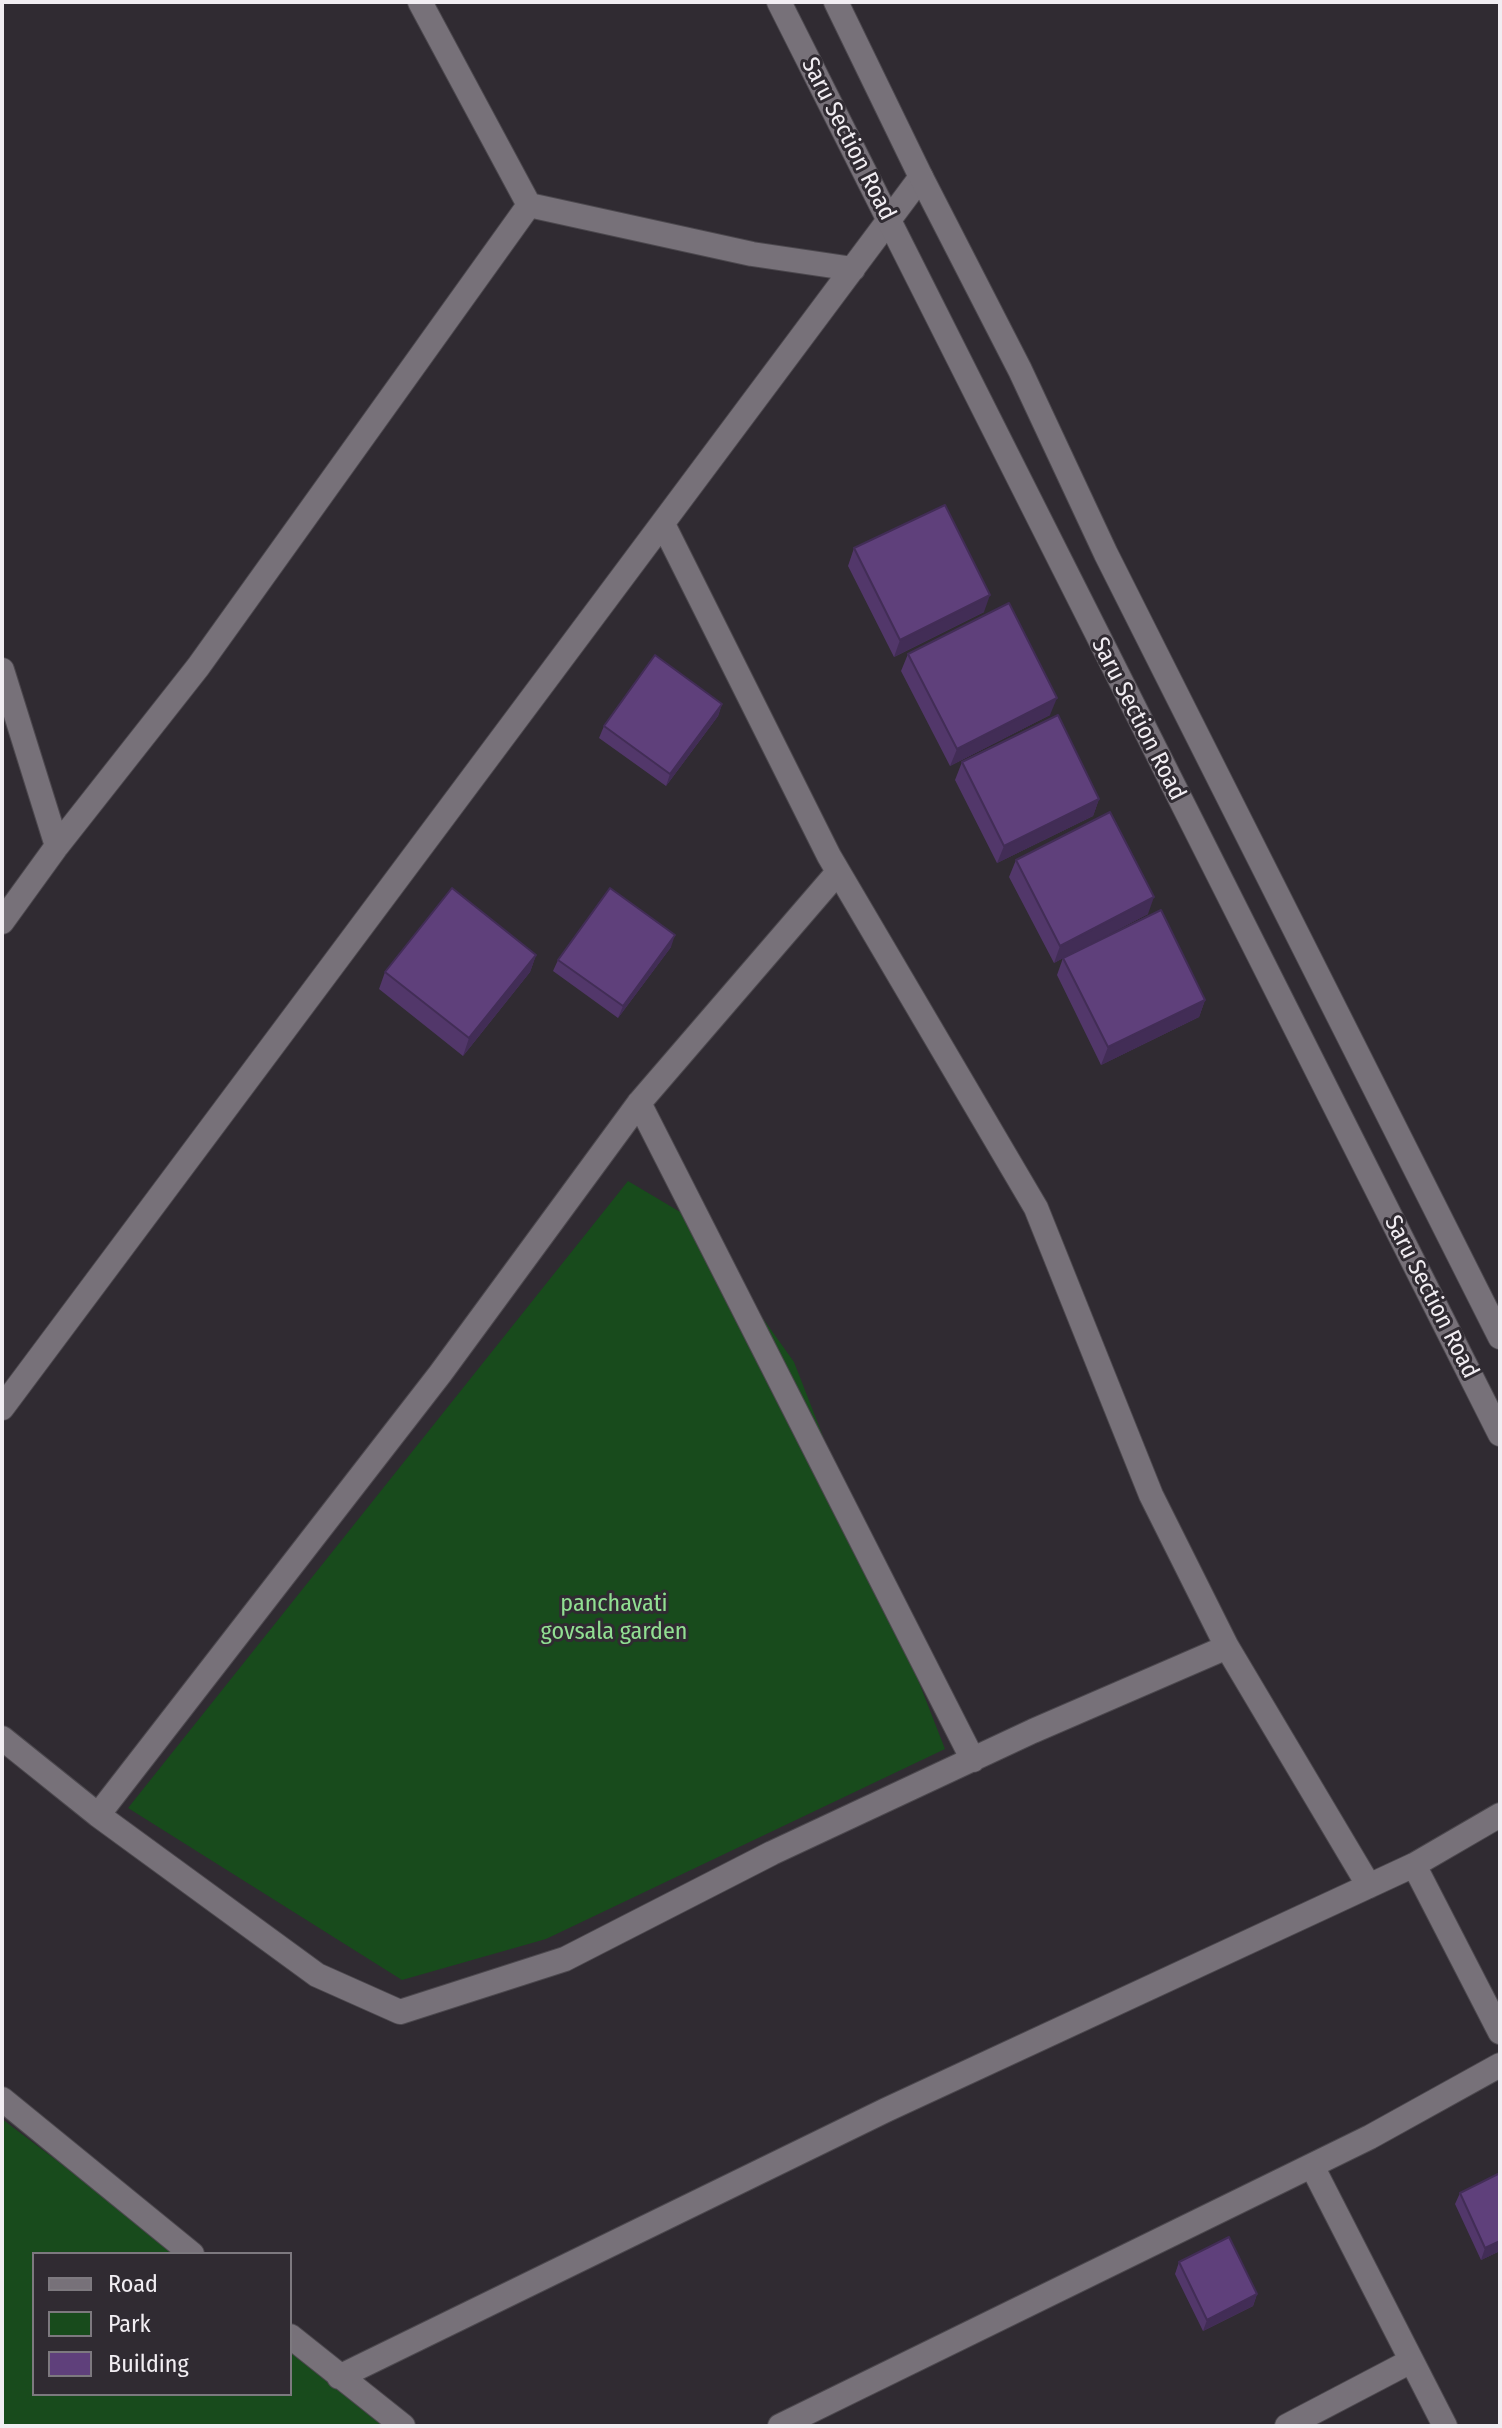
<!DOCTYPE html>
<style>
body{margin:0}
#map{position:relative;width:1502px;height:2428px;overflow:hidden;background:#302b32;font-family:"Fira Sans Condensed",sans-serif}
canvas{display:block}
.frame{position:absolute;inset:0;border:4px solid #f1edf2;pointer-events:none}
.legend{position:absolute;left:32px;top:2252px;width:260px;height:144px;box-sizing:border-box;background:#302b32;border:2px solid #7d797f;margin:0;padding:10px 14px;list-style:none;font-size:24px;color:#f1edf2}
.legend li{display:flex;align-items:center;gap:16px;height:40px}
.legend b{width:40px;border:2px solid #7d797f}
</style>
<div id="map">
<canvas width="1502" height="2428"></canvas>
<div class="frame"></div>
<ul class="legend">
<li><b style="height:10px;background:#777179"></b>Road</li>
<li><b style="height:22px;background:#184b1c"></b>Park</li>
<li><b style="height:22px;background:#5f407b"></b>Building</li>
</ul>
</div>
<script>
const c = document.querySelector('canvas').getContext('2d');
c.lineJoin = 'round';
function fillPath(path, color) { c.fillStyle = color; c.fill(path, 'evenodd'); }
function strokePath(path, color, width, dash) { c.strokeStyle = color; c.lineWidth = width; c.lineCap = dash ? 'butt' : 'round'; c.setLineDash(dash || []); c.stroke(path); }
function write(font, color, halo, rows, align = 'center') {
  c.font = font + ' "Fira Sans Condensed",sans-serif'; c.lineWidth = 6; c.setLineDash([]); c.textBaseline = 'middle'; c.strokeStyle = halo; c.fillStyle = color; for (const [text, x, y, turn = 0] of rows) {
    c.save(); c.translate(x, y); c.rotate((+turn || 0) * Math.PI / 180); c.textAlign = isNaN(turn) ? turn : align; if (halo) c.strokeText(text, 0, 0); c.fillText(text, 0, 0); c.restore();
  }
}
fillPath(new Path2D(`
 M 628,1181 L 692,1219 L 794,1362 L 945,1749 L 546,1939 L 402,1980 L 128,1808 Z
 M 2,2119 L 180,2254 L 34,2254 L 34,2394 L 290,2394 L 290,2338 L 406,2426 L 2,2426 Z`), '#184b1c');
const street = new Path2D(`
 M 529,205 L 752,254 L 853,269
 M 663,524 L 829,856 L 1036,1208 L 1151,1495 L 1227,1647 L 1369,1886
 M 2,670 L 57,846
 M 2,922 L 57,846 L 198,667 L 529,205 L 420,2
 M 639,1103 L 973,1760
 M 2,1408 L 921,177
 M 2,1738 L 98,1815 L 317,1975 L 400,2012 L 565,1959 L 772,1853 L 1033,1731 L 1227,1647
 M 98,1815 L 440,1374 L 639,1103 L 838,872
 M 1414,1865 L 1500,2032
 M 2,2099 L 192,2254
 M 1312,2166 L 1445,2426
 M 290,2336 L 403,2426
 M 339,2377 L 886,2110 L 1414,1865 L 1500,1815
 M 780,2426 L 1370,2137 L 1500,2065
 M 1287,2426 L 1411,2361`);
const secondary = new Path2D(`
 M 779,2 L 1500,1434
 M 836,2 L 921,177 L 1020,370 L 1106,554 L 1500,1337`);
strokePath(street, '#4c484e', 26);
strokePath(secondary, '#4c484e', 26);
strokePath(street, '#777179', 24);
strokePath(secondary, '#777179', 24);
fillPath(new Path2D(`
 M 854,548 L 984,612 L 894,657 L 848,566 Z
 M 908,654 L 1050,715 L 950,766 L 901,671 Z
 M 722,704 L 718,716 L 666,786 L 599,738 L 604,726 Z
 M 962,762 L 1099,799 L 1093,816 L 997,863 L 955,780 Z
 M 1016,860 L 1148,914 L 1075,952 L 1205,1000 L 1199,1017 L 1101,1065 L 1057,975 L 1063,958 L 1054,963 L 1009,877 Z
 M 671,947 L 618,1018 L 553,971 L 558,960 Z
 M 536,955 L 530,972 L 463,1056 L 379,989 L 385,972 Z
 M 1460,2193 L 1500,2251 L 1481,2260 L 1455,2204 Z
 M 1179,2262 L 1257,2294 L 1253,2306 L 1203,2331 L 1175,2274 Z`), '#52376a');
fillPath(new Path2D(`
 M 990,595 L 984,612 L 894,657 L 900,640 Z
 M 1057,698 L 1050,715 L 950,766 L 957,749 Z
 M 722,704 L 718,716 L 666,786 L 670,774 Z
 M 1099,799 L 1093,816 L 997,863 L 1004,846 Z
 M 1154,897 L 1148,914 L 1054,963 L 1060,946 Z
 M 675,935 L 671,947 L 618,1018 L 623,1006 Z
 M 536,955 L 530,972 L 463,1056 L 469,1038 Z
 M 1205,1000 L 1199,1017 L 1101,1065 L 1108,1047 Z
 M 1500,2241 L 1500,2251 L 1481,2260 L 1485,2248 Z
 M 1257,2294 L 1253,2306 L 1203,2331 L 1207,2320 Z`), '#422d56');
const building = new Path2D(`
 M 945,505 L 990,595 L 900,640 L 854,548 Z
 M 1009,603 L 1057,698 L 957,749 L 908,654 Z
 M 655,655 L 722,704 L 670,774 L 604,726 Z
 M 1058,715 L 1099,799 L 1004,846 L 962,762 Z
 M 1110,812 L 1154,897 L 1060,946 L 1016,860 Z
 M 452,888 L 536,955 L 469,1038 L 385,972 Z
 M 610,888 L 675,935 L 623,1006 L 558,960 Z
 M 1161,910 L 1205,1000 L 1108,1047 L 1063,958 Z
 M 1500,2173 L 1500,2241 L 1485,2248 L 1460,2193 Z
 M 1229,2237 L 1257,2294 L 1207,2320 L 1179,2262 Z`);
fillPath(building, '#5f407b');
strokePath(building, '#422d56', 2);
write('24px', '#f1edf2', '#302b32', [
 ["Saru Section Road",848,139,63],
 ["Saru Section Road",1138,719,63],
 ["Saru Section Road",1431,1297,63]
]);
write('24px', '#91df92', '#302b32', [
 ["panchavati",614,1604],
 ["govsala garden",614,1632]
]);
</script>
